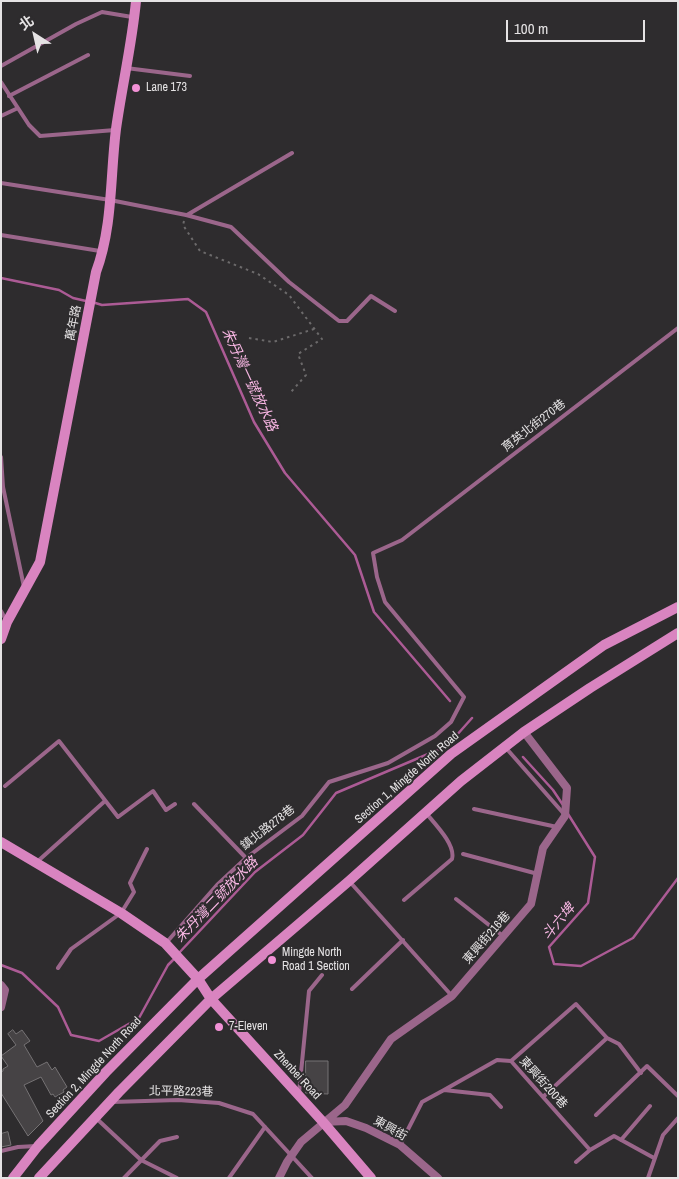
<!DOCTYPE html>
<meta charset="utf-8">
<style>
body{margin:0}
#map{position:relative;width:679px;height:1179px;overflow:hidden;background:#2e2c2e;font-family:"Archivo Narrow","Noto Sans TC",sans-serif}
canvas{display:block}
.frame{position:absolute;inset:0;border:2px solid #e5e3e4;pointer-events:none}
.north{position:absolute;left:10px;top:10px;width:50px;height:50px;-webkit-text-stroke:4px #2e2c2e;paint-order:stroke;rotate:325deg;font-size:14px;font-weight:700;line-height:20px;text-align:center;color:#e5e3e4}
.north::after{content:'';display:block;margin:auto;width:18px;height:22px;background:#e5e3e4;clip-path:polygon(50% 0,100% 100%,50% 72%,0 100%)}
.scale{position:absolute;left:506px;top:20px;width:139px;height:22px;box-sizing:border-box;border:2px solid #e5e3e4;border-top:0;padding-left:6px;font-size:15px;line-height:18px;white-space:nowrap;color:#e5e3e4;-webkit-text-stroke:4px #2e2c2e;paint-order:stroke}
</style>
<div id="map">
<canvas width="679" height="1179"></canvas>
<div class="frame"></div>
<div class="north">北</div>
<div class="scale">100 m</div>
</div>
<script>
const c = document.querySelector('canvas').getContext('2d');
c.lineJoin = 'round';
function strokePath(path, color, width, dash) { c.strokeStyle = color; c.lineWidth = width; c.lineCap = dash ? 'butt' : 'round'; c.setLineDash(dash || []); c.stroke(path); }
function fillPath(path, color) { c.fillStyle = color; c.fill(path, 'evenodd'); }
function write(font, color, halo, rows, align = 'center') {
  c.font = font + ' "Archivo Narrow","Noto Sans TC",sans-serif'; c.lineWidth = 4; c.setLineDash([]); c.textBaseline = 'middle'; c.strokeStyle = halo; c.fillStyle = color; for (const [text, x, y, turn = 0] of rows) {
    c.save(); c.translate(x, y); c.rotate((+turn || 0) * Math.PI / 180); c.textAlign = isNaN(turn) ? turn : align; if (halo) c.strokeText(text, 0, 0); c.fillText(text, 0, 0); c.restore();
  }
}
strokePath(new Path2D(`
 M 1,278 L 59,290 L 73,298 L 86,301
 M 92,302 L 102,305 L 188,299 L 206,312 L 254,422 L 285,473 L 355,555 L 374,612 L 450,701
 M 523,757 L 553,790 L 563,805
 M 568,814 L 595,857 L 588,903 L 549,947 L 554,964 L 581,966 L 633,938 L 678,878
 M 178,954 L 255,872 L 303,835 L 336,793 L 447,746 L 472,718
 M 1,965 L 22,973 L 58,1007 L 71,1035 L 99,1041 L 139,1018 L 168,965 L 175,958`), '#ac5b95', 2.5);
const building = new Path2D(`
 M 13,1030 L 16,1034 L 22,1030 L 30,1041 L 24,1045 L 37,1067 L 47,1062 L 52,1070 L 55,1067 L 67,1087 L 63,1090 L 64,1092 L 55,1097 L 53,1094 L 51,1095 L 41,1077 L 24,1085 L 43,1121 L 28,1136 L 1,1093 L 1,1072 L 3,1071 L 3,1069 L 8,1066 L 1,1056 L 16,1045 L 8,1034 Z
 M 306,1061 L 328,1061 L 328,1094 L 306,1093 Z
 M 8,1132 L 11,1145 L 1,1147 L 1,1134 Z`);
fillPath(building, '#464345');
strokePath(building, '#757274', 1);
strokePath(new Path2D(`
 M 184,221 L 183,225 L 200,251 L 258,274 L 289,295 L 322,339 L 298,354 L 306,375 L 291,392
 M 249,338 L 273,342 L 314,329`), '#6c6a6b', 2, [2.5, 4]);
strokePath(new Path2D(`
 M 1,66 L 76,24 L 102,12 L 132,17
 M 126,68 L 190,76
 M 1,82 L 29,125 L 40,136 L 115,130
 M 9,96 L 88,55
 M 1,116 L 18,108
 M 1,183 L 110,200 L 186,215 L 231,227 L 289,282 L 339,321 L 347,321 L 371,296 L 395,311
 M 187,215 L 292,153
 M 1,235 L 100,251
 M 1,457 L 3,487 L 24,587
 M 1,611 L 6,620
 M 506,748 L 564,814
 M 5,786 L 59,741 L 118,817 L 153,791 L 166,810 L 175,804
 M 194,804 L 246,858
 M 474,809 L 557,827
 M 463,854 L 538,874
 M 38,861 L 105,801
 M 350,882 L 452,996
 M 456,899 L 503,936
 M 404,900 L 452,859 C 456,845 435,824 426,813
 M 166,943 L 217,885 L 246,858 L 302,816 L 329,782 L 388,763 L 435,736 L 451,722 L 464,697 L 385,602 L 377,577 L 373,553 L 402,540 L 678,328
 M 58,968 L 71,949 L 121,913 L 134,892 L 130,883 L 147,849
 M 352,989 L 403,940
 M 511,1061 L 576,1004 L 607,1038
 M 444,1090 L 497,1060 L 511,1061 L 590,1150
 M 299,1093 L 309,991 L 322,975
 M 543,1097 L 607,1038 L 619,1044 L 641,1073
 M 112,1102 L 178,1100 L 219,1103 L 253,1114 L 312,1178
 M 596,1115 L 647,1066 L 678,1096
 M 97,1119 L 141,1160 L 177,1178
 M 621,1140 L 650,1106
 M 400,1145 L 422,1102 L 444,1090 L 490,1095 L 501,1107
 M 1,1151 L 18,1147 L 36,1146
 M 576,1162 L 590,1150 L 614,1136 L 654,1158
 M 124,1178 L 160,1141 L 177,1137
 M 229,1178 L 265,1127
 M 648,1178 L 663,1135 L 678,1118`), '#9b668b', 4);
strokePath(new Path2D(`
 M 1,985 L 5,990 L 1,1007
 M 323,1122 L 346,1121 L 366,1128 L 400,1145 L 438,1178
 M 279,1178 L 287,1162 L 301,1142 L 345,1105 L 391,1039 L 452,996 L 531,904 L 543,848 L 565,816 L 567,788 L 524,732`), '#9b668b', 8);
strokePath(new Path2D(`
 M 1,639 L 7,622 L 40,562 L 96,272 C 113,226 110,177 116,129 C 122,86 132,44 136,1
 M 1,842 L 121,913 L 165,943 L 198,979 L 211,999 L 323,1122 L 371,1178
 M 13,1178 L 38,1146 L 106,1072 L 198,979 L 451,754 L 604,645 L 678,607
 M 39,1178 L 119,1092 L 211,999 L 349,881 L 461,781 L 524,732 L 590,688 L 678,633`), '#d984c0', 10);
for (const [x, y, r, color] of [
 [136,88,5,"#f291d6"],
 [272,960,5,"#f291d6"],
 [219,1027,5,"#f291d6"]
]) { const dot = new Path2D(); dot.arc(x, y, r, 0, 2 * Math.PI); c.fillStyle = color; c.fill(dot); strokePath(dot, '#2e2c2e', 2); }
write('12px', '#e5e3e4', '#2e2c2e', [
 ["Lane 173",146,88],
 ["Mingde North",282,953],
 ["Road 1 Section",282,967],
 ["7-Eleven",229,1027]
], 'left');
write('12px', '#e5e3e4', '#2e2c2e', [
 ["萬年路",74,323,-79],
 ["育英北街270巷",534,426,-38],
 ["Section 1, Mingde North Road",407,778,-41],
 ["鎮北路278巷",268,828,-38],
 ["東興街216巷",487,938,-49],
 ["Section 2, Mingde North Road",94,1068,-47],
 ["Zhenbei Road",297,1075,47],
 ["東興街200巷",543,1083,48],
 ["北平路223巷",181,1092,1],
 ["東興街",390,1129,29]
]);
write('italic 14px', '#f9b7e4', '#2e2c2e', [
 ["朱丹灣一號放水路",249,380,65],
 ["朱丹灣二號放水路",217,900,-46],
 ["斗六埤",559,922,-50]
]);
</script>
